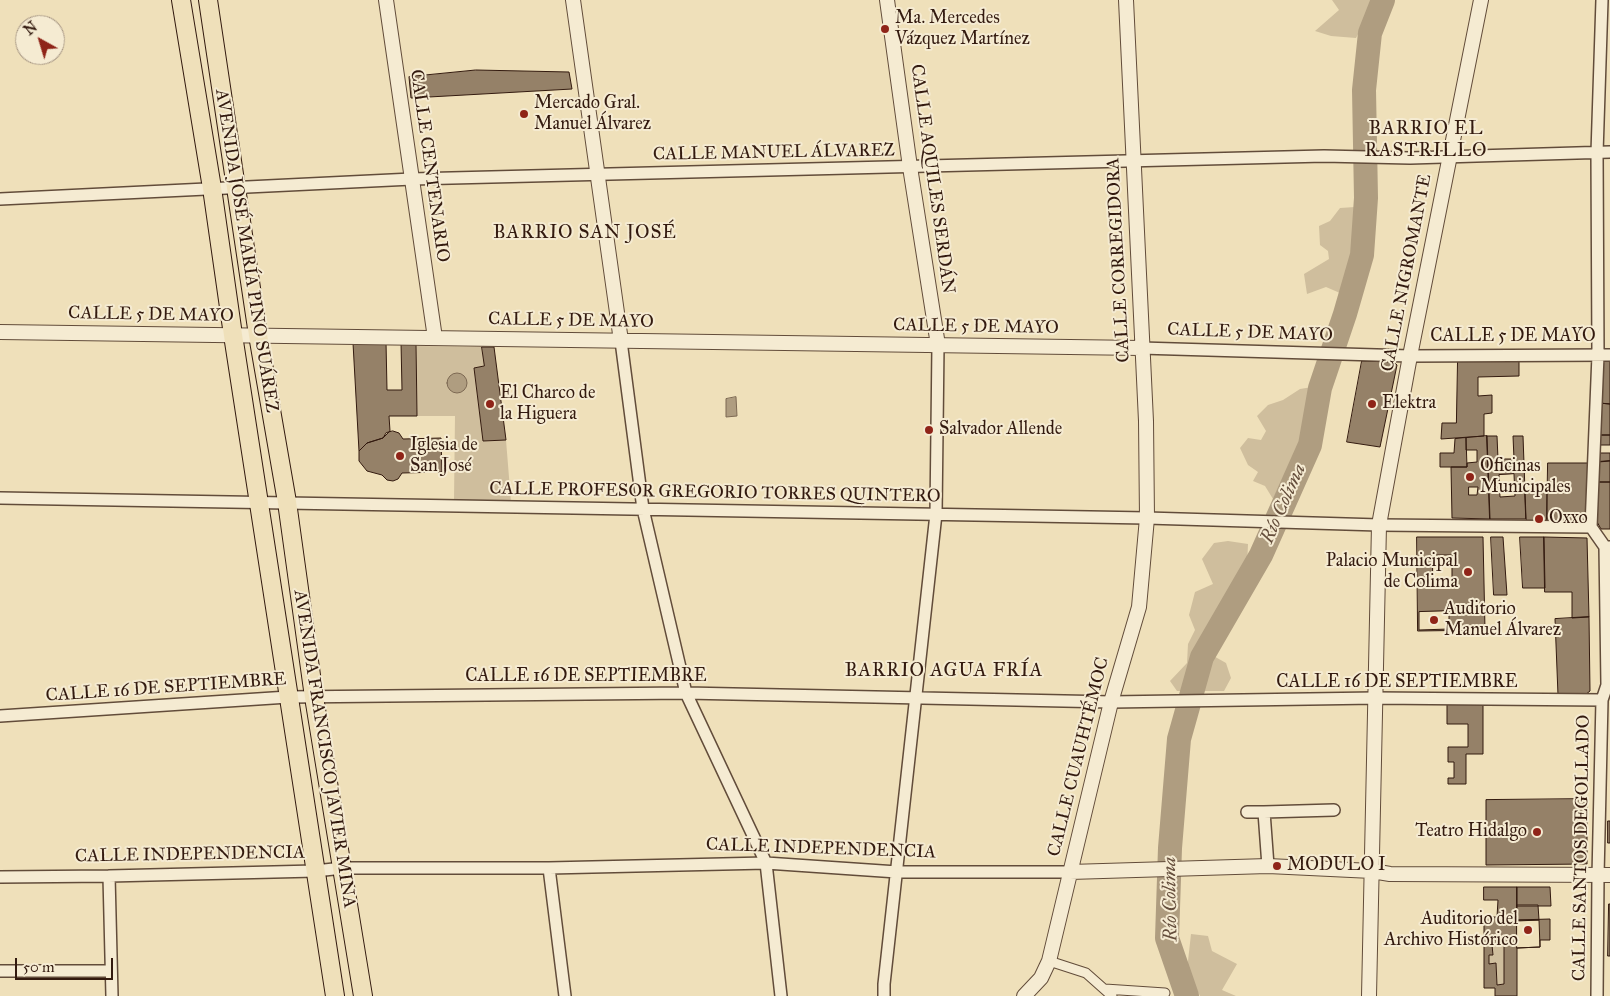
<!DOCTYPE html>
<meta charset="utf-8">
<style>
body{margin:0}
#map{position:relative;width:1610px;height:996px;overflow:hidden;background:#efe0ba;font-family:"IM FELL Great Primer",serif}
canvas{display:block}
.north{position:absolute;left:15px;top:15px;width:50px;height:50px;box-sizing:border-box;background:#f5ebd2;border:1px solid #a79784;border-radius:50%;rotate:321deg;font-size:14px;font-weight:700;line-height:20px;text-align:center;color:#331a0f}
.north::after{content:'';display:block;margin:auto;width:18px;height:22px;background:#8f2418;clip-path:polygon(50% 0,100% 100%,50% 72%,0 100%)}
.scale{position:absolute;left:15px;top:958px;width:98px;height:22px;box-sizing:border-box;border:2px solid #331a0f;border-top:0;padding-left:6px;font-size:15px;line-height:18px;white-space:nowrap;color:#331a0f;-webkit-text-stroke:4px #f5ebd2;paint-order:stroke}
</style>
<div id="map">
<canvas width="1610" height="996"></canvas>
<div class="north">N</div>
<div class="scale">50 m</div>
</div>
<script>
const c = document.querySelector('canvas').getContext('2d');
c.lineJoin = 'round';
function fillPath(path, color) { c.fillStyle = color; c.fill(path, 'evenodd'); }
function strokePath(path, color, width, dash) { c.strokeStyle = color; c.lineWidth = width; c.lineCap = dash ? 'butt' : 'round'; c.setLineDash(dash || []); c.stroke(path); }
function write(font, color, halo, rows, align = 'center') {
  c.font = font + ' "IM FELL Great Primer",serif'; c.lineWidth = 4; c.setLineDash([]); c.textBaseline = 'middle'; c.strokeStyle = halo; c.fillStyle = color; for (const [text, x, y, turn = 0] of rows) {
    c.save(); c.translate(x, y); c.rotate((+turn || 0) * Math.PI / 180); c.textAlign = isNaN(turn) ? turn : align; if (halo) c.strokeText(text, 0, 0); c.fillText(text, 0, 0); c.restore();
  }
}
fillPath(new Path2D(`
 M 1332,0 L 1376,0 L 1356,38 L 1331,36 L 1315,31 L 1339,10 Z
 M 1355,207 L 1357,252 L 1340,293 L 1326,287 L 1307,294 L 1304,274 L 1329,259 L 1328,251 L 1320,245 L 1319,226 L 1330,221 L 1340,208 Z
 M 417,346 L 482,347 L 484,366 L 474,368 L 483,441 L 506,440 L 511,502 L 454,500 L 455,416 L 417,416 Z
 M 1312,387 L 1300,446 L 1273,499 L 1265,486 L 1253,481 L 1258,472 L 1248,465 L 1240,448 L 1248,438 L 1261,440 L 1266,431 L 1257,416 L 1268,405 L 1283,400 L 1300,389 Z
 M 1228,541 L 1248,544 L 1247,567 L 1241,599 L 1218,620 L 1220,638 L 1210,654 L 1226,663 L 1231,678 L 1224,691 L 1177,691 L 1170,681 L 1187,663 L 1188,644 L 1195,630 L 1189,615 L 1195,592 L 1213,584 L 1202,559 L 1214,543 Z
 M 1191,934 L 1208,936 L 1212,951 L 1237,964 L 1222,990 L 1236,996 L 1200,996 L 1187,970 Z
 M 1497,941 L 1504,941 L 1504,984 L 1497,985 L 1496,964 L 1489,964 L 1489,955 L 1493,955 L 1492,945 L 1497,945 Z`), '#cfbe9d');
const water = new Path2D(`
 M447 383a10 10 0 1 1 20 0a10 10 0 1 1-20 0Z
 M 736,397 L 737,416 L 726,417 L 726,399 Z`);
fillPath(water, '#af9d80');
strokePath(water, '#7d6953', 1);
strokePath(new Path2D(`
 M 1187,996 L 1167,938 L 1170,848 L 1179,739 L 1202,657 L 1261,555 L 1310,445 L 1320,388 L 1345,314 L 1362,255 L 1366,198 L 1364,90 L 1370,33 L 1383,0`), '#af9d80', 24);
const building = new Path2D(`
 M 476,70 L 569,72 L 572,89 L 411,98 L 409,77 Z
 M 416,341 L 417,416 L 389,416 L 390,431 L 383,438 L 367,443 L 359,451 L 353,343 L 386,342 L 387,390 L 402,390 L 401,342 Z
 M 482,347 L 494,347 L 506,440 L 483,441 L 474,368 L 484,366 Z
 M 1458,358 L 1519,358 L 1519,376 L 1478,377 L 1478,396 L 1492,395 L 1492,413 L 1484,414 L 1484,436 L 1441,439 L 1442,423 L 1456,423 Z
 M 1600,358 L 1610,358 L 1610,404 L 1599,403 Z
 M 1362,361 L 1394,362 L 1397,365 L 1380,447 L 1347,442 Z
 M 1599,403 L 1610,404 L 1610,435 L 1598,435 Z
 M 393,431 L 399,433 L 403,439 L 441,438 L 442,472 L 402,473 L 398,479 L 393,481 L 387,480 L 382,475 L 367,471 L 359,461 L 359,451 L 367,443 L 383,438 L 386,433 Z
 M 1598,435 L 1610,435 L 1610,445 L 1598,445 Z
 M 1487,436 L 1490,519 L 1452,518 L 1451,467 L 1467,467 L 1467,463 L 1477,462 L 1477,450 L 1466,450 L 1466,438 ZM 1469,487 L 1478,487 L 1477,495 L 1469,495 Z
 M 1487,436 L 1497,436 L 1498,459 L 1514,459 L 1513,436 L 1523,436 L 1526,519 L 1490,519 ZM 1514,474 L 1515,496 L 1500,497 L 1499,475 Z
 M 1466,438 L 1467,467 L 1440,467 L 1440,453 L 1454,453 L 1455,439 Z
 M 1598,453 L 1610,453 L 1610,461 L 1598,462 Z
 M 1610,461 L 1610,482 L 1597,482 L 1598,462 Z
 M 1548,463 L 1588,463 L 1586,518 L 1579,523 L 1547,522 Z
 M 1597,482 L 1610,482 L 1610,529 L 1601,529 L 1596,520 Z
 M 1525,490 L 1547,490 L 1547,522 L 1528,522 L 1526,519 Z
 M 1417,537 L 1483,537 L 1485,630 L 1418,631 ZM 1433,555 L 1452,555 L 1452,588 L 1433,588 Z
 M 1491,537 L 1503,537 L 1507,595 L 1494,595 Z
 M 1520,537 L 1544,537 L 1545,588 L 1523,588 Z
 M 1544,537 L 1587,538 L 1589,617 L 1572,618 L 1572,592 L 1545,592 Z
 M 1449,611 L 1449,629 L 1419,630 L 1419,612 Z
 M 1589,617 L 1590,691 L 1585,695 L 1558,695 L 1555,619 Z
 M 1483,703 L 1483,754 L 1466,754 L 1466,784 L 1448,784 L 1448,778 L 1454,778 L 1454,762 L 1448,762 L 1448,747 L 1468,747 L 1468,724 L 1447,724 L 1447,704 Z
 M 1587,799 L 1587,864 L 1486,865 L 1486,800 Z
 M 1608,821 L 1610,821 L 1610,843 L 1608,843 Z
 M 1484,887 L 1517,887 L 1517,920 L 1550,919 L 1550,940 L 1540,940 L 1540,947 L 1517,948 L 1517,996 L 1495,996 L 1495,988 L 1484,988 L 1484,917 L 1497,917 L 1498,900 L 1484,900 ZM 1497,941 L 1504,941 L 1504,984 L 1497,985 L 1496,963 L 1489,964 L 1489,955 L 1493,955 L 1492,945 L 1497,945 Z
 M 1517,887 L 1550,887 L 1551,906 L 1517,906 Z
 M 1609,904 L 1610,904 L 1610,956 L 1608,956 Z
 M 1517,905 L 1538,905 L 1539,920 L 1517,921 Z
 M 1517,920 L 1539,920 L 1540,947 L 1517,948 Z`);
fillPath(building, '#958168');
strokePath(building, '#331a0f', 1);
const pedestrian = new Path2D(`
 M 1049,961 L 1086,973 L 1112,996
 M 1105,989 L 1165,993`);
const minor = new Path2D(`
 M 0,199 L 412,179 L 1324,156 L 1410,158 L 1610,152
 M 621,341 L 643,509 L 686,693 L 766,863 L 781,996
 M 1141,348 L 1410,356 L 1610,355
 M 0,498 L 1147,518 L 1379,525 L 1591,527 L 1605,547 L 1610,547
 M 1591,527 L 1598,355 L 1597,153 L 1602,0
 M 0,716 L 288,697 L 686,693 L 1111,702 L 1375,698 L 1602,700
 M 1247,812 L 1264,812 L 1268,866
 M 1264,812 L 1334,810
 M 549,868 L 565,996
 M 109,876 L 112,996
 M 0,877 L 109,876 L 315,871 L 343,868 L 549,868 L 766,863 L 897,872 L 1070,872
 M 0,971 L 111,971
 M 884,996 L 884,984 L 936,514 L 938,345
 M 1597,996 L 1598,876 L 1602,700 L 1607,685 L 1605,547`);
const tertiary = new Path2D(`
 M 386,0 L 435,338
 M 573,0 L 621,341
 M 887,0 L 910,167 L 938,345
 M 0,332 L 1141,348
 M 1070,872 L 1268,866 L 1372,871 L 1390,874 L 1610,875
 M 1024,996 L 1041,978 L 1049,961 L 1111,702 L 1139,607 L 1147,518 L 1146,421 L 1126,0
 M 1369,996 L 1379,525 L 1410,356 L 1481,0`);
const primary = new Path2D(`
 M 181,0 L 212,188 L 233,335 L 335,996
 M 208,0 L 258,335 L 287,502 L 314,697 L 363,996`);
strokePath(pedestrian, '#624c3a', 11);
strokePath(minor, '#624c3a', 14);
strokePath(tertiary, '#624c3a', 16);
strokePath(primary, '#331a0f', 20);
strokePath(pedestrian, '#f5ebd2', 9);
strokePath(minor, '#f5ebd2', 11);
strokePath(tertiary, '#f5ebd2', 14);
strokePath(primary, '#efe0ba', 18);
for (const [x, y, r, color] of [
 [885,29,5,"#8f2418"],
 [524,114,5,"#8f2418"],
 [490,404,5,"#8f2418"],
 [1372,404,5,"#8f2418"],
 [929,430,5,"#8f2418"],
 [400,456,5,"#8f2418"],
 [1470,477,5,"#8f2418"],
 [1539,519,5,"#8f2418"],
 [1468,572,5,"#8f2418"],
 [1434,620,5,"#8f2418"],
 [1537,832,5,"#8f2418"],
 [1277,866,5,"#8f2418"],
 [1528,930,5,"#8f2418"]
]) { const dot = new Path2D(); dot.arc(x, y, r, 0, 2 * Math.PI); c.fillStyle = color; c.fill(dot); strokePath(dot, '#f5ebd2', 2); }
write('18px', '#331a0f', '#f5ebd2', [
 ["Ma. Mercedes",895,19],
 ["Vázquez Martínez",895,40],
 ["Mercado Gral.",534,104],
 ["Manuel Álvarez",534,125],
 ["El Charco de",500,394],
 ["la Higuera",500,415],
 ["Elektra",1382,404],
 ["Salvador Allende",939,430],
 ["Iglesia de",410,446],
 ["San José",410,467],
 ["Oficinas",1480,467],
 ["Municipales",1480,488],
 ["Oxxo",1549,519],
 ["Palacio Municipal",1458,562,"right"],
 ["de Colima",1458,583,"right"],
 ["Auditorio",1444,610],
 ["Manuel Álvarez",1444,631],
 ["Teatro Hidalgo",1527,832,"right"],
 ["MODULO I",1287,866],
 ["Auditorio del",1518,920,"right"],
 ["Archivo Histórico",1518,941,"right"]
], 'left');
write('18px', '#331a0f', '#f5ebd2', [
 ["CALLE MANUEL ÁLVAREZ",774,153,-1],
 ["CALLE CENTENARIO",429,166,82],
 ["CALLE AQUILES SERDÁN",932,179,82],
 ["AVENIDA JOSÉ MARÍA PINO SUÁREZ",246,251,81],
 ["CALLE CORREGIDORA",1119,260,-93],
 ["CALLE NIGROMANTE",1407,273,-79],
 ["CALLE 5 DE MAYO",151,315,1],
 ["CALLE 5 DE MAYO",571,321,1],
 ["CALLE 5 DE MAYO",976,327,1],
 ["CALLE 5 DE MAYO",1250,333,2],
 ["CALLE 5 DE MAYO",1513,337],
 ["CALLE PROFESOR GREGORIO TORRES QUINTERO",715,493,1],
 ["CALLE 16 DE SEPTIEMBRE",586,677],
 ["CALLE 16 DE SEPTIEMBRE",1397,683],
 ["CALLE 16 DE SEPTIEMBRE",166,688,-4],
 ["AVENIDA FRANCISCO JAVIER MINA",324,749,81],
 ["CALLE CUAUHTÉMOC",1079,757,-76],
 ["CALLE SANTOS DEGOLLADO",1582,848,-89],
 ["CALLE INDEPENDENCIA",821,849,2],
 ["CALLE INDEPENDENCIA",190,855,-1]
]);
c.letterSpacing = '1px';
write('19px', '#331a0f', '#f5ebd2', [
 ["BARRIO EL",1426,129],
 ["RASTRILLO",1426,151],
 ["BARRIO SAN JOSÉ",585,233],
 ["BARRIO AGUA FRÍA",944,671]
]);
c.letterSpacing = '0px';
write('italic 19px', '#654e3c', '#f5ebd2', [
 ["Río Colima",1284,504,-66],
 ["Río Colima",1171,899,-91]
]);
</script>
